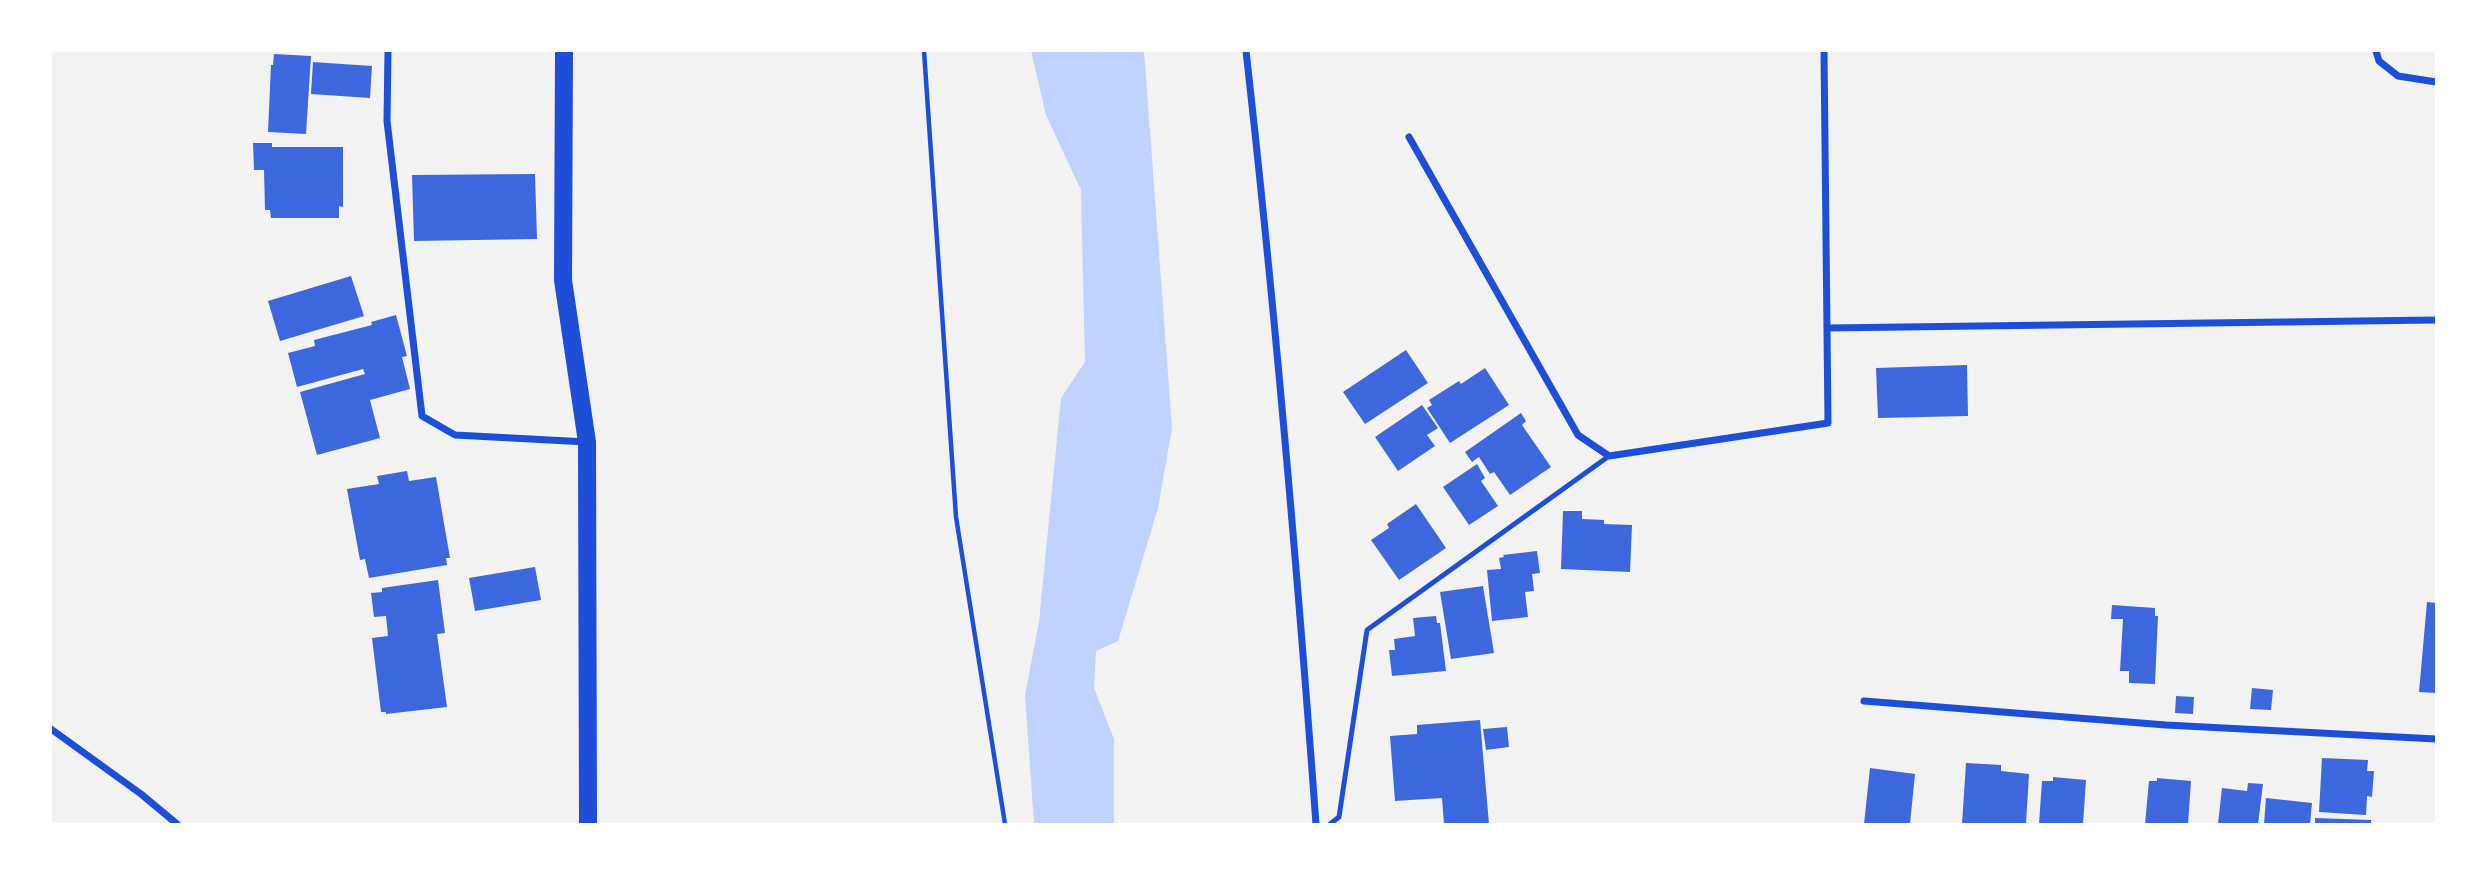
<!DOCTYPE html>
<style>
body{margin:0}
#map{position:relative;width:2487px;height:875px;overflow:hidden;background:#f2f2f2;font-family:Montserrat,sans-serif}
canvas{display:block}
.frame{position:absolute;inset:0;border:52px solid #fff;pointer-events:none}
</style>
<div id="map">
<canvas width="2487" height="875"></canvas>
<div class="frame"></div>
</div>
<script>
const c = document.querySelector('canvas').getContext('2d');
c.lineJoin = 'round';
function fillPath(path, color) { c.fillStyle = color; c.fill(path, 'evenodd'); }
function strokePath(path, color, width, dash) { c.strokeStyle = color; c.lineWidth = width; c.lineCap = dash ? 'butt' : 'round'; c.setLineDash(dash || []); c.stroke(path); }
fillPath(new Path2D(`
 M 1031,51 L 1098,51 L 1099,53 L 1101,51 L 1144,51 L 1172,428 L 1158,508 L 1118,641 L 1096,651 L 1094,688 L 1114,739 L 1114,824 L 1034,824 L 1025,695 L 1039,622 L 1061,398 L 1085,362 L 1081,190 L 1046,115 Z`), '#bfd3fe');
fillPath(new Path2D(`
 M 274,54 L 311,56 L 306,134 L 268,132 L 271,65 L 273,65 Z
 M 313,62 L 372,66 L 370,98 L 311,94 Z
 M 253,143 L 272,143 L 272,147 L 343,147 L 343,207 L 339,206 L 339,218 L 271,218 L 270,210 L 265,210 L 264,170 L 254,170 Z
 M 535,174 L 537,239 L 414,241 L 412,175 Z
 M 351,276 L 364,316 L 280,341 L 268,301 Z
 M 396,315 L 407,356 L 402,357 L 410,389 L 370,400 L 380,438 L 317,455 L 300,392 L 365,374 L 363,369 L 297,387 L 288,353 L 315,346 L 314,340 L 372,325 L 371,322 Z
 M 1406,350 L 1428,383 L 1365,424 L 1343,392 Z
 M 1967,365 L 1968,416 L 1878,418 L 1876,368 Z
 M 1485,368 L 1509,405 L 1450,443 L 1427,408 L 1432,405 L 1429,400 L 1459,381 L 1461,384 Z
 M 1422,405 L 1438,428 L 1427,435 L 1435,446 L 1398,471 L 1375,437 Z
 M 1521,413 L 1526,421 L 1522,425 L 1551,467 L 1510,495 L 1494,472 L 1490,474 L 1479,457 L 1472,462 L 1465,452 Z
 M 1477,464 L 1485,478 L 1481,481 L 1498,506 L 1469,525 L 1443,487 Z
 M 407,471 L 409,481 L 436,477 L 450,558 L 446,558 L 447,565 L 369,578 L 365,559 L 360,560 L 347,489 L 379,484 L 377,476 Z
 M 1416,504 L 1446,548 L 1399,580 L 1371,540 L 1389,528 L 1387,524 Z
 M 1563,511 L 1582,511 L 1582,519 L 1604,520 L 1604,524 L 1632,525 L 1630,572 L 1561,569 Z
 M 1537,551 L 1540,573 L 1532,574 L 1534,591 L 1525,592 L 1528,617 L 1492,621 L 1487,570 L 1501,569 L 1499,558 L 1504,557 L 1503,555 Z
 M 535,567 L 541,600 L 475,611 L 469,578 Z
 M 438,580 L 445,633 L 437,634 L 447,707 L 386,714 L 386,712 L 381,712 L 372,638 L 388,636 L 386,616 L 374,617 L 371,593 L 382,592 L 382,588 Z
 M 1483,586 L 1494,653 L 1451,659 L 1440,592 Z
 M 2427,602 L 2436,603 L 2436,693 L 2419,692 Z
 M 2112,605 L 2155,608 L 2155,616 L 2158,616 L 2155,684 L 2129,683 L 2129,671 L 2120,671 L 2123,619 L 2111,619 Z
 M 1436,616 L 1437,623 L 1440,623 L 1446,671 L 1392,676 L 1389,650 L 1395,650 L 1394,639 L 1415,636 L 1413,618 Z
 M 2252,688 L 2273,690 L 2271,710 L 2250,709 Z
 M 2176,696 L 2194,697 L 2193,714 L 2175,713 Z
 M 1480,720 L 1489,824 L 1444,824 L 1442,798 L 1395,801 L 1390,736 L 1417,734 L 1417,725 Z
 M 1507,727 L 1509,747 L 1486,750 L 1483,729 Z
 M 2322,758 L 2368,760 L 2367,771 L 2374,771 L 2372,797 L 2367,796 L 2366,815 L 2319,812 Z
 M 1966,763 L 2001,765 L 2001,771 L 2029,774 L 2026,824 L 1962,824 Z
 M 1870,768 L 1915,774 L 1910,824 L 1864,824 Z
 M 2053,777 L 2086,780 L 2083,824 L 2039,824 L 2042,781 L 2053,781 Z
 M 2157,778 L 2191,781 L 2188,824 L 2145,824 L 2149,781 L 2157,781 Z
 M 2248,783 L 2263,784 L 2258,824 L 2218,824 L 2222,788 L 2247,791 Z
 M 2266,798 L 2312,803 L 2310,824 L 2264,824 Z
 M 2315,818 L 2371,820 L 2371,824 L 2315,824 Z`), '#3d67dc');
strokePath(new Path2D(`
 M 924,51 L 956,517 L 1005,824`), '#1d4ed8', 4.5);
strokePath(new Path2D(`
 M 1330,824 L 1339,817 L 1367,630 L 1609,456`), '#1d4ed8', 5);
strokePath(new Path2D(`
 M 388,51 L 387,121 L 422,416 L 455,435 L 587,442
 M 1246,51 C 1275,308 1297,566 1316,824
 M 2376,51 L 2379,61 L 2398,76 L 2436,82
 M 1409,137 L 1578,435 L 1609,456 L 1828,423 L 1824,51
 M 1827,328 L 2436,320
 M 1864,701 L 2166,725 L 2436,739
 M 51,729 L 141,794 L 177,824`), '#1d4ed8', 7);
strokePath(new Path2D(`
 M 564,51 L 563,280 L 587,442 L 588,824`), '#1d4ed8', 18);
</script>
